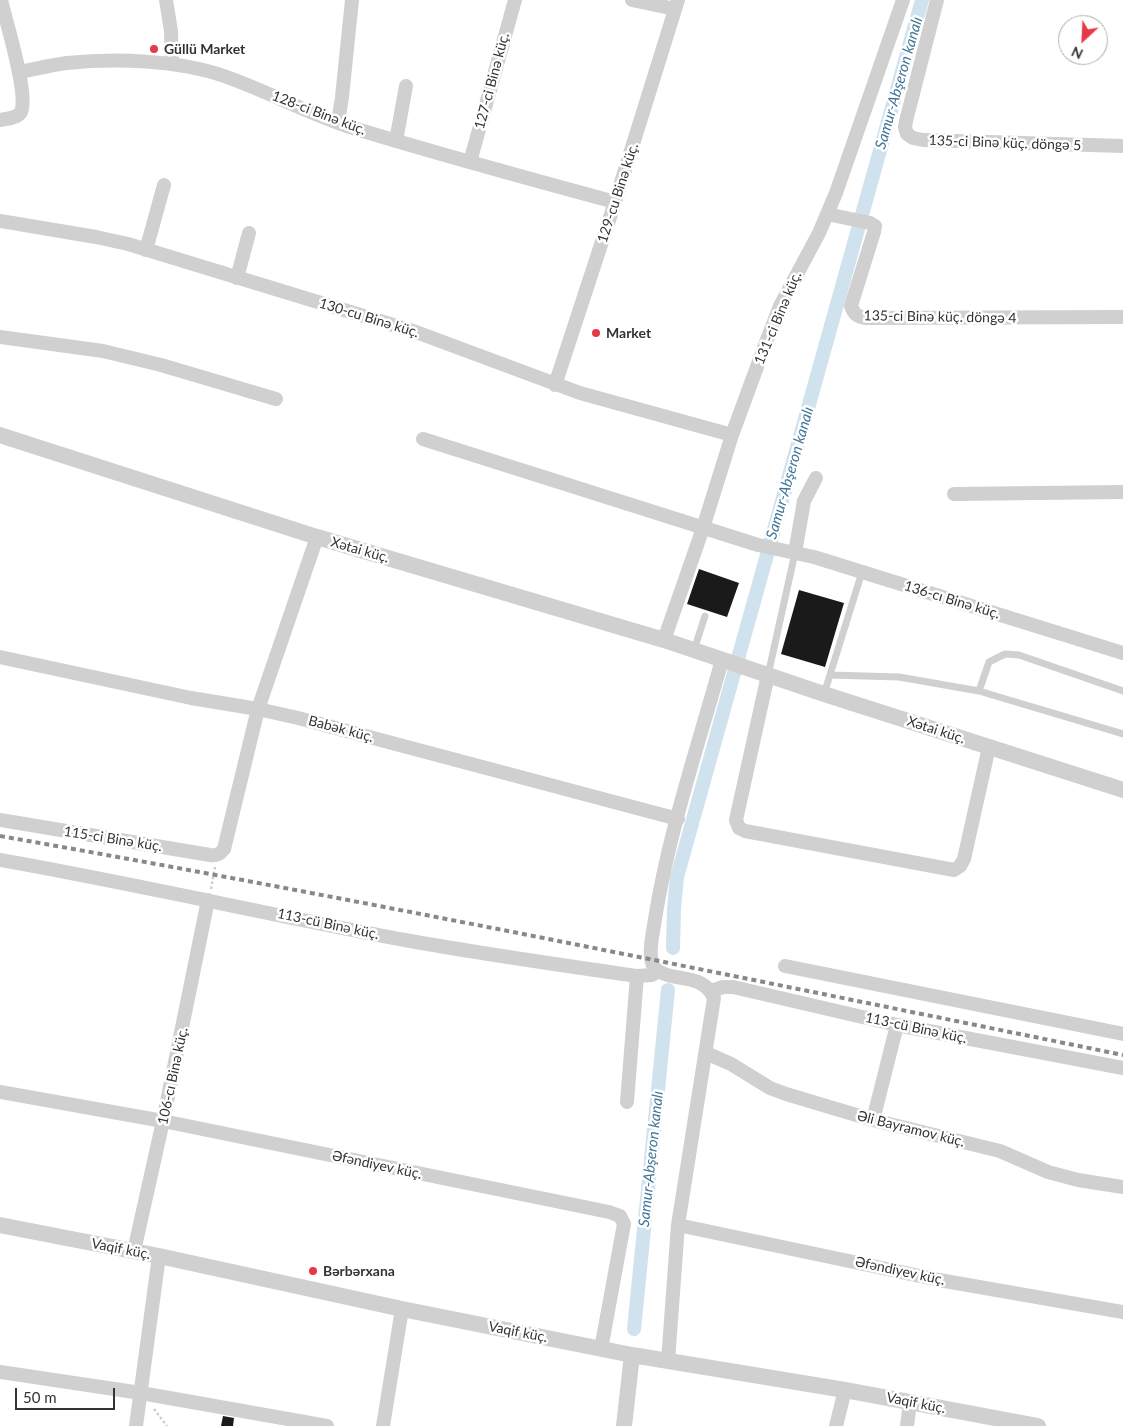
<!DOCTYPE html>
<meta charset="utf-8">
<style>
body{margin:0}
#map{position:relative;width:1123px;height:1426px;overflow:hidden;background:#fff;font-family:Lato,sans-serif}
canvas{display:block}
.north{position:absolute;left:1058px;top:15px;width:50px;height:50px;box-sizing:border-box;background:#fff;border:1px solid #adadad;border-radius:50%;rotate:205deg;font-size:14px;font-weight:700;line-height:20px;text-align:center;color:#333}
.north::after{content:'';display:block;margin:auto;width:18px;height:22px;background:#e63946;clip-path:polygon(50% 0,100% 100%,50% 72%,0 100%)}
.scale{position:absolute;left:15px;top:1388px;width:100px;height:22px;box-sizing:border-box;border:2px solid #333;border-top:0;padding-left:6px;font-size:15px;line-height:18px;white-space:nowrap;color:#333;-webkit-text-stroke:4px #fff;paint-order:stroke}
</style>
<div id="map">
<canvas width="1123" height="1426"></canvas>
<div class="north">N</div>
<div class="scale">50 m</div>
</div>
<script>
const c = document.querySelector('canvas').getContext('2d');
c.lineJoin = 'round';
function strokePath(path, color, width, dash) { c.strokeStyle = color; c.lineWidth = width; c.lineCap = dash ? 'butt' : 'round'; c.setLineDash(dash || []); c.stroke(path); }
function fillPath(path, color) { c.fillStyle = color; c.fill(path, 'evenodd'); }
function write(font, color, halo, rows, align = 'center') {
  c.font = font + ' Lato,sans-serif'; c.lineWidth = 5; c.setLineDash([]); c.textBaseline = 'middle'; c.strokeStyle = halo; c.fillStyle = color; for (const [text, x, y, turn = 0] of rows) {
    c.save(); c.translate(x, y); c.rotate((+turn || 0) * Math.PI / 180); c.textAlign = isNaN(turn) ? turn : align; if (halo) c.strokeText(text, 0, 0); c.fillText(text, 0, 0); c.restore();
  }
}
strokePath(new Path2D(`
 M 673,948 L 674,909 L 677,877 L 922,0
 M 634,1329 L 668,990`), '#cfe2ee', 14);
fillPath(new Path2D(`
 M 699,569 L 739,583 L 727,617 L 687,604 Z
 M 799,590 L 844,603 L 825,667 L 781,654 Z
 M 223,1416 L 234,1418 L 233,1426 L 221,1426 Z`), '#1a1a1a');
strokePath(new Path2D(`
 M 211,889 L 215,867
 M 154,1409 L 167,1426`), '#cdcdcd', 2.5, [2.5, 2.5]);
strokePath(new Path2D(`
 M 694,650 L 705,616
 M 768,675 L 795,553
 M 830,675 L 899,677 L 979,691 L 1123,734
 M 979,691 L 989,662 L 1005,654 L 1019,655 L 1123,691
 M 824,694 L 862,572`), '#d0d0d0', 7);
strokePath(new Path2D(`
 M 166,0 L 171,31 L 172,63
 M 632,0 L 675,9
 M 937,0 L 906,121 L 905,127 L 907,134 L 913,138 L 923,140 L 1123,146
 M 19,72 C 35,69 51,65 67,63 C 115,58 178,60 224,76 C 267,91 307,113 350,127 C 438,154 526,178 615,202
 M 0,120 C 7,119 17,118 21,112 C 29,94 6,22 1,0
 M 338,123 L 342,97 L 352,0
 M 396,141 L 406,86
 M 470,162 L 515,0
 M 827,214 L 870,223 L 875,226 L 874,232 L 851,306 C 854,314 857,317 866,318 L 1123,317
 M 0,221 L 96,237 L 128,244 L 416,332 L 580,393 L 732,435
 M 146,250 L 164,185
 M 237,278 L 249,233
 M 0,337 L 103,351 L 161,365 L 276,399
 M 555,385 L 615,202 L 678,0
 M 423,439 L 758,545 L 814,557 L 1123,653
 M 954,494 L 1123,492
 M 795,553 L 804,501 L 816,478
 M 664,640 L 703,528 L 732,435 L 765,345 L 780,306 L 819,233 L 836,193 L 903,0
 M 0,657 L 191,698 L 258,709 L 298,718 L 678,819
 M 768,675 L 736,820 L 739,828 L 745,831 L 954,870 L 960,866 L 964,859 L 989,747
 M 0,820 L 210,855 C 217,856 220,854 224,849 L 258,709 L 317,537
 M 0,860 C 136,884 270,915 405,940 C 482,954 560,965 637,976 L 652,975 L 658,971
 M 785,966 L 1123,1034
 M 711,991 L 723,987 L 733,987 L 897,1025 L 1123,1068
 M 706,1053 L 731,1064 L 770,1088 L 786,1094 L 873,1120 L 1000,1151 L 1048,1172 L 1078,1180 L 1123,1187
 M 0,1092 L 163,1121 L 609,1212 L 620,1216 L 624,1224 L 601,1349
 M 627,1102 L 637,976
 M 873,1120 L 897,1025
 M 678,1225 L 939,1280 L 1123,1312
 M 134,1251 L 163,1121 L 208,900
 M 668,1361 L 678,1225 L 714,998 C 702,971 673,984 654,968 C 647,954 653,934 655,919 C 669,831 698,746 722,660
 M 0,1372 L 141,1393 L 327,1426
 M 136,1426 L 159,1256
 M 383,1426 L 402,1309
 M 836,1426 L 845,1390
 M 907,1426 L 910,1402`), '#d0d0d0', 14);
strokePath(new Path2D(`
 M 0,435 L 317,537 L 664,640 L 824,694 L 1123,790
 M 0,1225 L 159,1256 L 402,1309 L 632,1355 L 845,1390 L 1038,1426
 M 624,1426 L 632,1355`), '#d0d0d0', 16);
strokePath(new Path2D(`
 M 0,836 C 376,902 749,979 1123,1055`), '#888', 4, [5, 4]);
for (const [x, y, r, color] of [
 [154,49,5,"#e63946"],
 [596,333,5,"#e63946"],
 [313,1271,5,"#e63946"]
]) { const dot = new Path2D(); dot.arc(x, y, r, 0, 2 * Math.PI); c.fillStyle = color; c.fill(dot); strokePath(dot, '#fff', 2); }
write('bold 14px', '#333', '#fff', [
 ["Güllü Market",164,49],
 ["Market",606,333],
 ["Bərbərxana",323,1271]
], 'left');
write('14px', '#333', '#fff', [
 ["127-ci Binə küç.",492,81,-75],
 ["128-ci Binə küç.",319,113,21],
 ["135-ci Binə küç. döngə 5",1005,143,2],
 ["129-cu Binə küç.",618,193,-72],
 ["135-ci Binə küç. döngə 4",940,317,1],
 ["130-cu Binə küç.",369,318,17],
 ["131-ci Binə küç.",778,318,-67],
 ["Xətai küç.",360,550,16],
 ["136-cı Binə küç.",952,600,17],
 ["Babək küç.",341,729,15],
 ["Xətai küç.",936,730,18],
 ["115-ci Binə küç.",113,839,9],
 ["113-cü Binə küç.",328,924,12],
 ["113-cü Binə küç.",916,1028,12],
 ["106-cı Binə küç.",173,1076,-78],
 ["Əli Bayramov küç.",911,1129,14],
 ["Əfəndiyev küç.",377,1165,12],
 ["Vaqif küç.",121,1249,11],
 ["Əfəndiyev küç.",900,1271,12],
 ["Vaqif küç.",518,1332,11],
 ["Vaqif küç.",916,1403,11]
]);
write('italic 15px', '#3f7597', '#fff', [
 ["Samur-Abşeron kanalı",899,83,-74],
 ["Samur-Abşeron kanalı",790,473,-74],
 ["Samur-Abşeron kanalı",651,1159,-84]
]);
</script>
